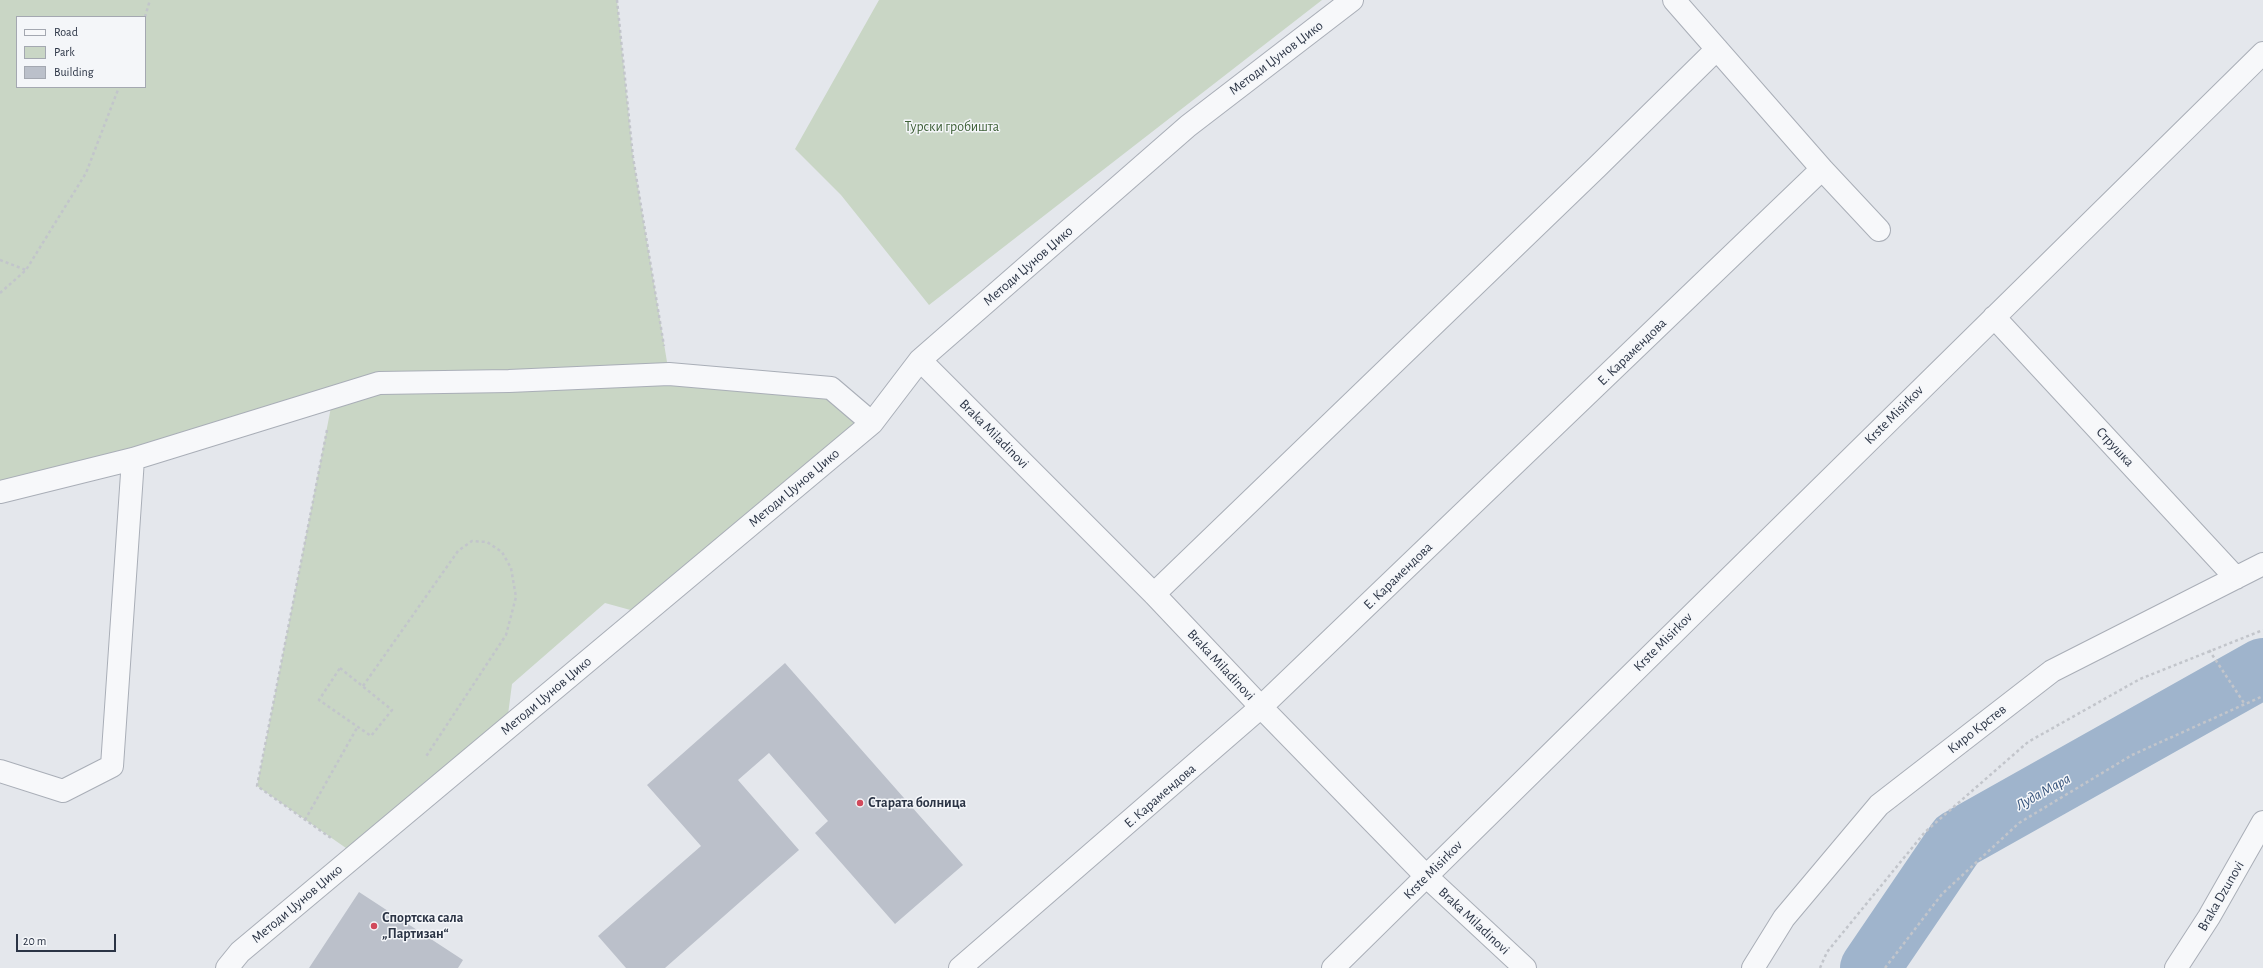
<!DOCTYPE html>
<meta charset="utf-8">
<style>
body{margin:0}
#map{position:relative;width:2263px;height:968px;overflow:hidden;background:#e4e7ec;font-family:"Alegreya Sans",sans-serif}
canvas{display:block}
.legend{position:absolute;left:16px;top:16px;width:130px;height:72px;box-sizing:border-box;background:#f4f6f9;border:1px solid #a4a8b1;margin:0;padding:5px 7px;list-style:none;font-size:12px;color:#2b3445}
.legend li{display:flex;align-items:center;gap:8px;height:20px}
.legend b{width:20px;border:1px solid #a4a8b1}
.scale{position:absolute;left:16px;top:934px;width:100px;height:18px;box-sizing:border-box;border:2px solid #2b3445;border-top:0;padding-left:5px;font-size:12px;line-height:14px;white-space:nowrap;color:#2b3445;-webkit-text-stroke:3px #f4f6f9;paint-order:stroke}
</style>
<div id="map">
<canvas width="2263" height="968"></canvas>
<ul class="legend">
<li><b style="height:5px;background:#f7f8fa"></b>Road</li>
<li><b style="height:11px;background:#c9d6c5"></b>Park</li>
<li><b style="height:11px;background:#bbc0ca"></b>Building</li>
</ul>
<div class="scale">20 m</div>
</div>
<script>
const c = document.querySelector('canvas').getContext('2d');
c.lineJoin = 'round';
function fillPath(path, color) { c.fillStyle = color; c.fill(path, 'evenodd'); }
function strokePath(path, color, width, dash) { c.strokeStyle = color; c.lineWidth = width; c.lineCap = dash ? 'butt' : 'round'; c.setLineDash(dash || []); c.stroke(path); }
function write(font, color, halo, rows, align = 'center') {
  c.font = font + ' "Alegreya Sans",sans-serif'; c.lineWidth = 3; c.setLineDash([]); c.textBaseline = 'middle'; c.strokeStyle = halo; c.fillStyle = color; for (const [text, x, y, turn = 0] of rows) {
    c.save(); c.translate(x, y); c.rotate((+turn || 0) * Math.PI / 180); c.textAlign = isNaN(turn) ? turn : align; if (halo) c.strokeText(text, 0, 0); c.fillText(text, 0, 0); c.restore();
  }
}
fillPath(new Path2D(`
 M 0,0 L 617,0 L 633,157 L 669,374 L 831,388 L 872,423 L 645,614 L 605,603 L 512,684 L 506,730 L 356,855 L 257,786 L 333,397 L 0,492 ZM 17,17 L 145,17 L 145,87 L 17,87 Z
 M 879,0 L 1322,0 L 929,305 L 841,195 L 795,149 Z`), '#c9d6c5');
strokePath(new Path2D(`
 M 1870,968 L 1957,840 L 2263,668`), '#9fb4cc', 60);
fillPath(new Path2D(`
 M 785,663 L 963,865 L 895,924 L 815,833 L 828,821 L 769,753 L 738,780 L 799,850 L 665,968 L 626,968 L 598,936 L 701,846 L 647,785 Z
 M 359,892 L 463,960 L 458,968 L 309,968 Z`), '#bbc0ca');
const minor = new Path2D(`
 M 1674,0 L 1822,169 L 1879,230
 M 1994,317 L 2236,578
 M 920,360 L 1154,594 L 1261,707 L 1426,876 L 1525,968
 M 0,492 L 133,459 L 379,383 L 509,381 L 669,374 L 831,388 L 872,423
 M 1154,594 L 1597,167 L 1717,49
 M 0,771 L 63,791 L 112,766 L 133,459
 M 227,968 L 240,952 L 872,423 L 920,360 L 1188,126 L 1352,0
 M 960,968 L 1261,707 L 1822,169
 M 1333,968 L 2263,53
 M 1753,968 L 1784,918 L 1879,805 L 2052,671 L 2263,564
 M 2176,968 L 2209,917 L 2263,822`);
strokePath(minor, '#a9aeb7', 24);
strokePath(new Path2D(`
 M 617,0 L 633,157 L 664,346
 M 145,17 L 150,0
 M 0,260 L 26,270
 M 0,293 L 26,270 L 86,173 L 119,87
 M 327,430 L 257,786 L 331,838
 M 2209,650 L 2244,703
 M 340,668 L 392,710 L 371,736 L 319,700 Z
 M 363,686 L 458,551 L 472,541 L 487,542 L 502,552 L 511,568 L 516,597 L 506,635 L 425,758
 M 305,820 L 358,726
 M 1820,968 L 1827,952 L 1925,832 L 2028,742 L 2140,679 L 2263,630
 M 1885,968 L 1942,894 L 2019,823 L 2132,755 L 2263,696`), '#c2c5cb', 2.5, [3, 3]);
strokePath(minor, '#f7f8fa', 22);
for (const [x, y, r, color] of [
 [860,803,4,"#d1495b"],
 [374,926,4,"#d1495b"]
]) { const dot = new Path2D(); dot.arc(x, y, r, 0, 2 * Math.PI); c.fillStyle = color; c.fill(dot); strokePath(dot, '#f4f6f9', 1.5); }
write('14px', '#2b3445', '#f4f6f9', [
 ["Методи Џунов Џико",1276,58,-37],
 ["Методи Џунов Џико",1028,266,-41],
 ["Е. Карамендова",1632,352,-44],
 ["Krste Misirkov",1894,415,-45],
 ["Braka Miladinovi",994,434,45],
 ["Струшка",2115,447,47],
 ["Методи Џунов Џико",794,488,-40],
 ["Е. Карамендова",1398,576,-44],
 ["Krste Misirkov",1663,642,-45],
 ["Braka Miladinovi",1221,665,47],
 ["Методи Џунов Џико",546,696,-40],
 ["Киро Крстев",1977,729,-38],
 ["Е. Карамендова",1160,796,-41],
 ["Krste Misirkov",1433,870,-45],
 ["Braka Dzunovi",2221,896,-60],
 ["Методи Џунов Џико",297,904,-40],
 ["Braka Miladinovi",1474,921,43]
]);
write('14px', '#3f6138', '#f4f6f9', [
 ["Турски гробишта",952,127]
]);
write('bold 14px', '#2b3445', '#f4f6f9', [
 ["Старата болница",868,803],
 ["Спортска сала",382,918],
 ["„Партизан“",382,934]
], 'left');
write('italic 15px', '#34527a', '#f4f6f9', [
 ["Луда Мара",2043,792,-29]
]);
</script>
